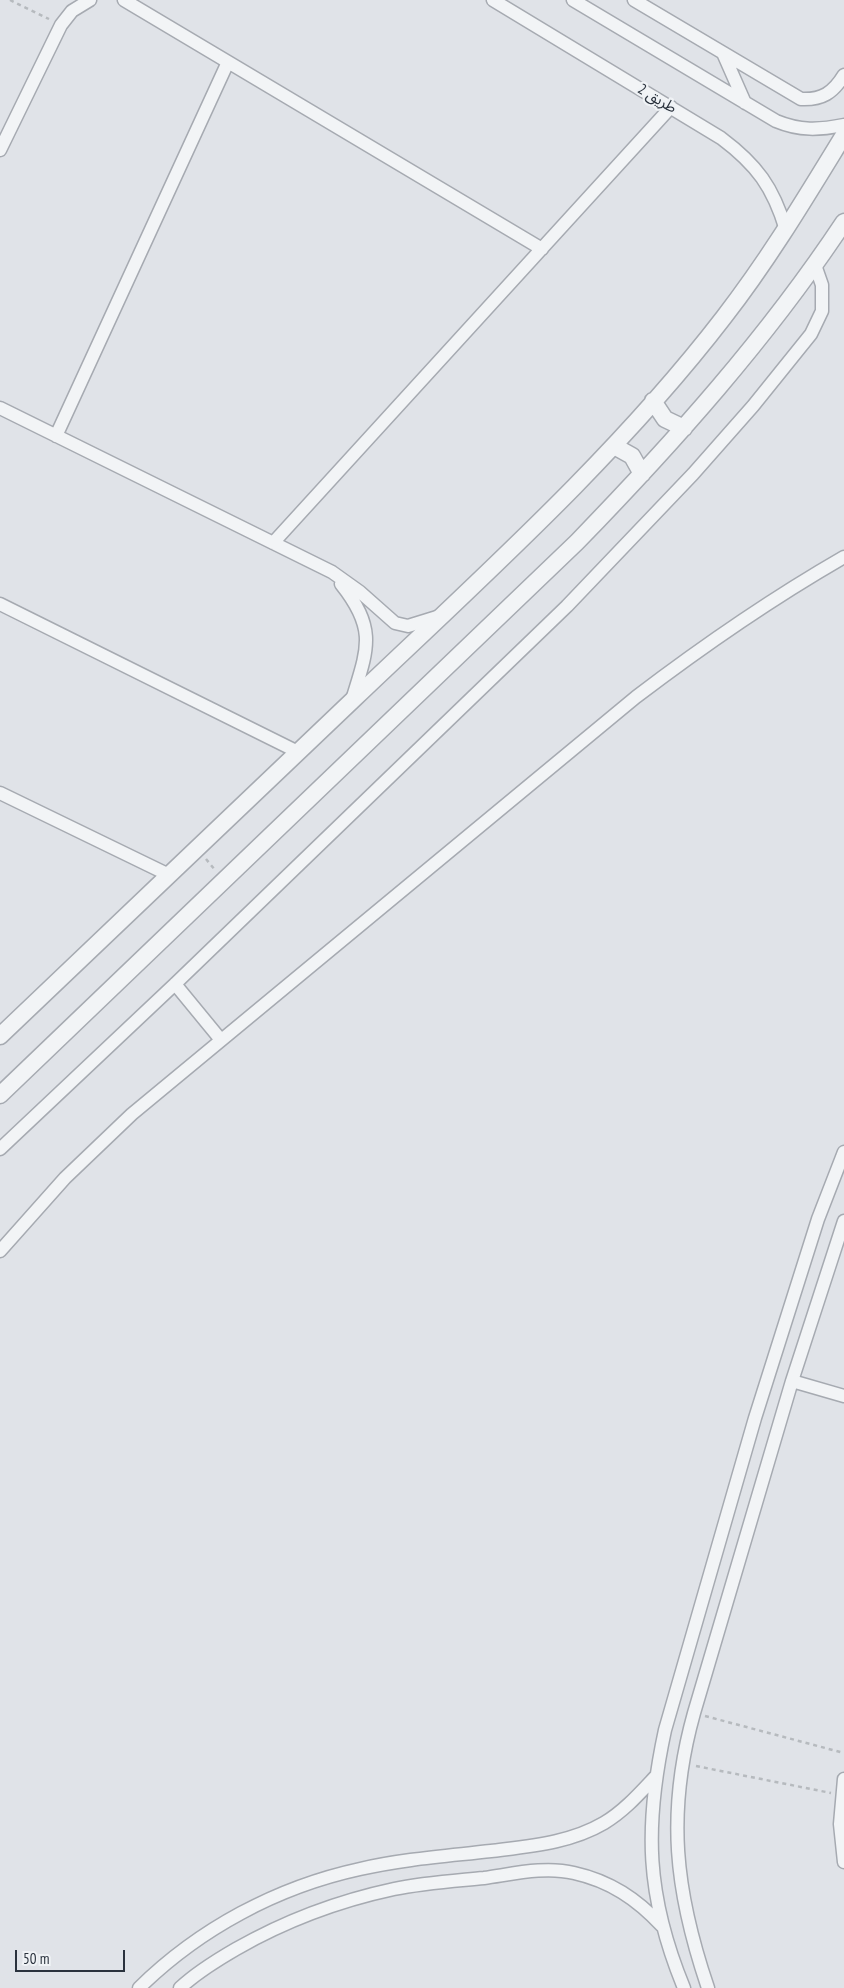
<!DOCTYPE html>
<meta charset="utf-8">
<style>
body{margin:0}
#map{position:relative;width:844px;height:1988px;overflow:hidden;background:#e0e3e8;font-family:"PT Sans Narrow",sans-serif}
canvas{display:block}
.scale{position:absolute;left:15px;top:1950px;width:110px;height:22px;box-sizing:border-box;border:2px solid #2a323d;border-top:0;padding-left:6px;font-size:15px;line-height:18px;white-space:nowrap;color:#2a323d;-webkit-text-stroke:4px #eff2f5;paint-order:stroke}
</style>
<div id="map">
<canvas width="844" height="1988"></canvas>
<div class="scale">50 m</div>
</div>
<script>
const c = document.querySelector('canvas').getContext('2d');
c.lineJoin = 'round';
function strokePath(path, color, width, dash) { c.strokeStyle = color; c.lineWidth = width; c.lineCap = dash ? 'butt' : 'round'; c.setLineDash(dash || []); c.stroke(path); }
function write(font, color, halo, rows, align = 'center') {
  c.font = font + ' "PT Sans Narrow","Noto Sans Arabic",sans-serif'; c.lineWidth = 4.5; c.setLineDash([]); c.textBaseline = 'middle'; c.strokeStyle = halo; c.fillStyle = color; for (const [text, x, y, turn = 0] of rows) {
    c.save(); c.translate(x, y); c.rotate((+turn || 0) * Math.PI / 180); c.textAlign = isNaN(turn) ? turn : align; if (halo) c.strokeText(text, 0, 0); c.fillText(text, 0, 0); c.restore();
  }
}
const minor = new Path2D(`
 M 124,0 L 542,249
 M 493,0 L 721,138 C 757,165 773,187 786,230
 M 573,0 L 776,121 C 800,131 819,130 844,125
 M 634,0 L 801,99 C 822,100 833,93 844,75
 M 723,53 L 745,103
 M 0,150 L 61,25 L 72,11 L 90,0
 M 0,408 L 332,572 L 360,592 L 395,623 L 408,626 L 437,617
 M 56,436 L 228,62
 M 273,543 L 671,107
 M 341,584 C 377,629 368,648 352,700
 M 0,604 L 298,752
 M 0,793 L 169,875
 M 175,984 L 221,1040
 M 0,1149 L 175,984 L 567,606 L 693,474 L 753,406 L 811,334 L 822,311 L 822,285 L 815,265
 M 0,1251 L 65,1178 L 132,1114 L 636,697 C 703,646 771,599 844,557
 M 792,1381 L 844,1396
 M 844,1779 L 840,1824 L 844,1862
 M 139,1988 C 199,1929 277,1887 360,1869 C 403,1859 447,1856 491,1851 C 530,1846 570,1843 604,1823 C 624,1811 639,1794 655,1777
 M 180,1988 C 196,1973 217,1960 236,1949 C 285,1921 338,1901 394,1889 C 423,1883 454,1881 484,1878 C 513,1874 545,1866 574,1873 C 610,1881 637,1899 662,1926
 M 684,1988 C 646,1896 644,1827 665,1730 L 755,1418 L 818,1219 L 844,1152
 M 708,1988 C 675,1891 666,1813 694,1713 L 792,1381 L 844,1221`);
const tertiary = new Path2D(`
 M 653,401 L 665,419 L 684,428
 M 614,446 L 632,456 L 642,474
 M 0,1036 C 119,923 237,810 356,697 C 482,577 618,455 724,317 C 769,259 806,197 844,135
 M 0,1095 L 577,542 C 674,442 767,338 844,222`);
strokePath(minor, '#a6aab1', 15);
strokePath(tertiary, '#a6aab1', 19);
strokePath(new Path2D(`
 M 10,0 L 49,19
 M 206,859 L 215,870
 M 705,1716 L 844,1753
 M 696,1766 L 831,1793`), '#b6babe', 2.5, [4, 4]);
strokePath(minor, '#f2f4f6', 12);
strokePath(tertiary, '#f2f4f6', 16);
write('15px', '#2a323d', '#eff2f5', [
 ["طريق 2",657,99,31]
]);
</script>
